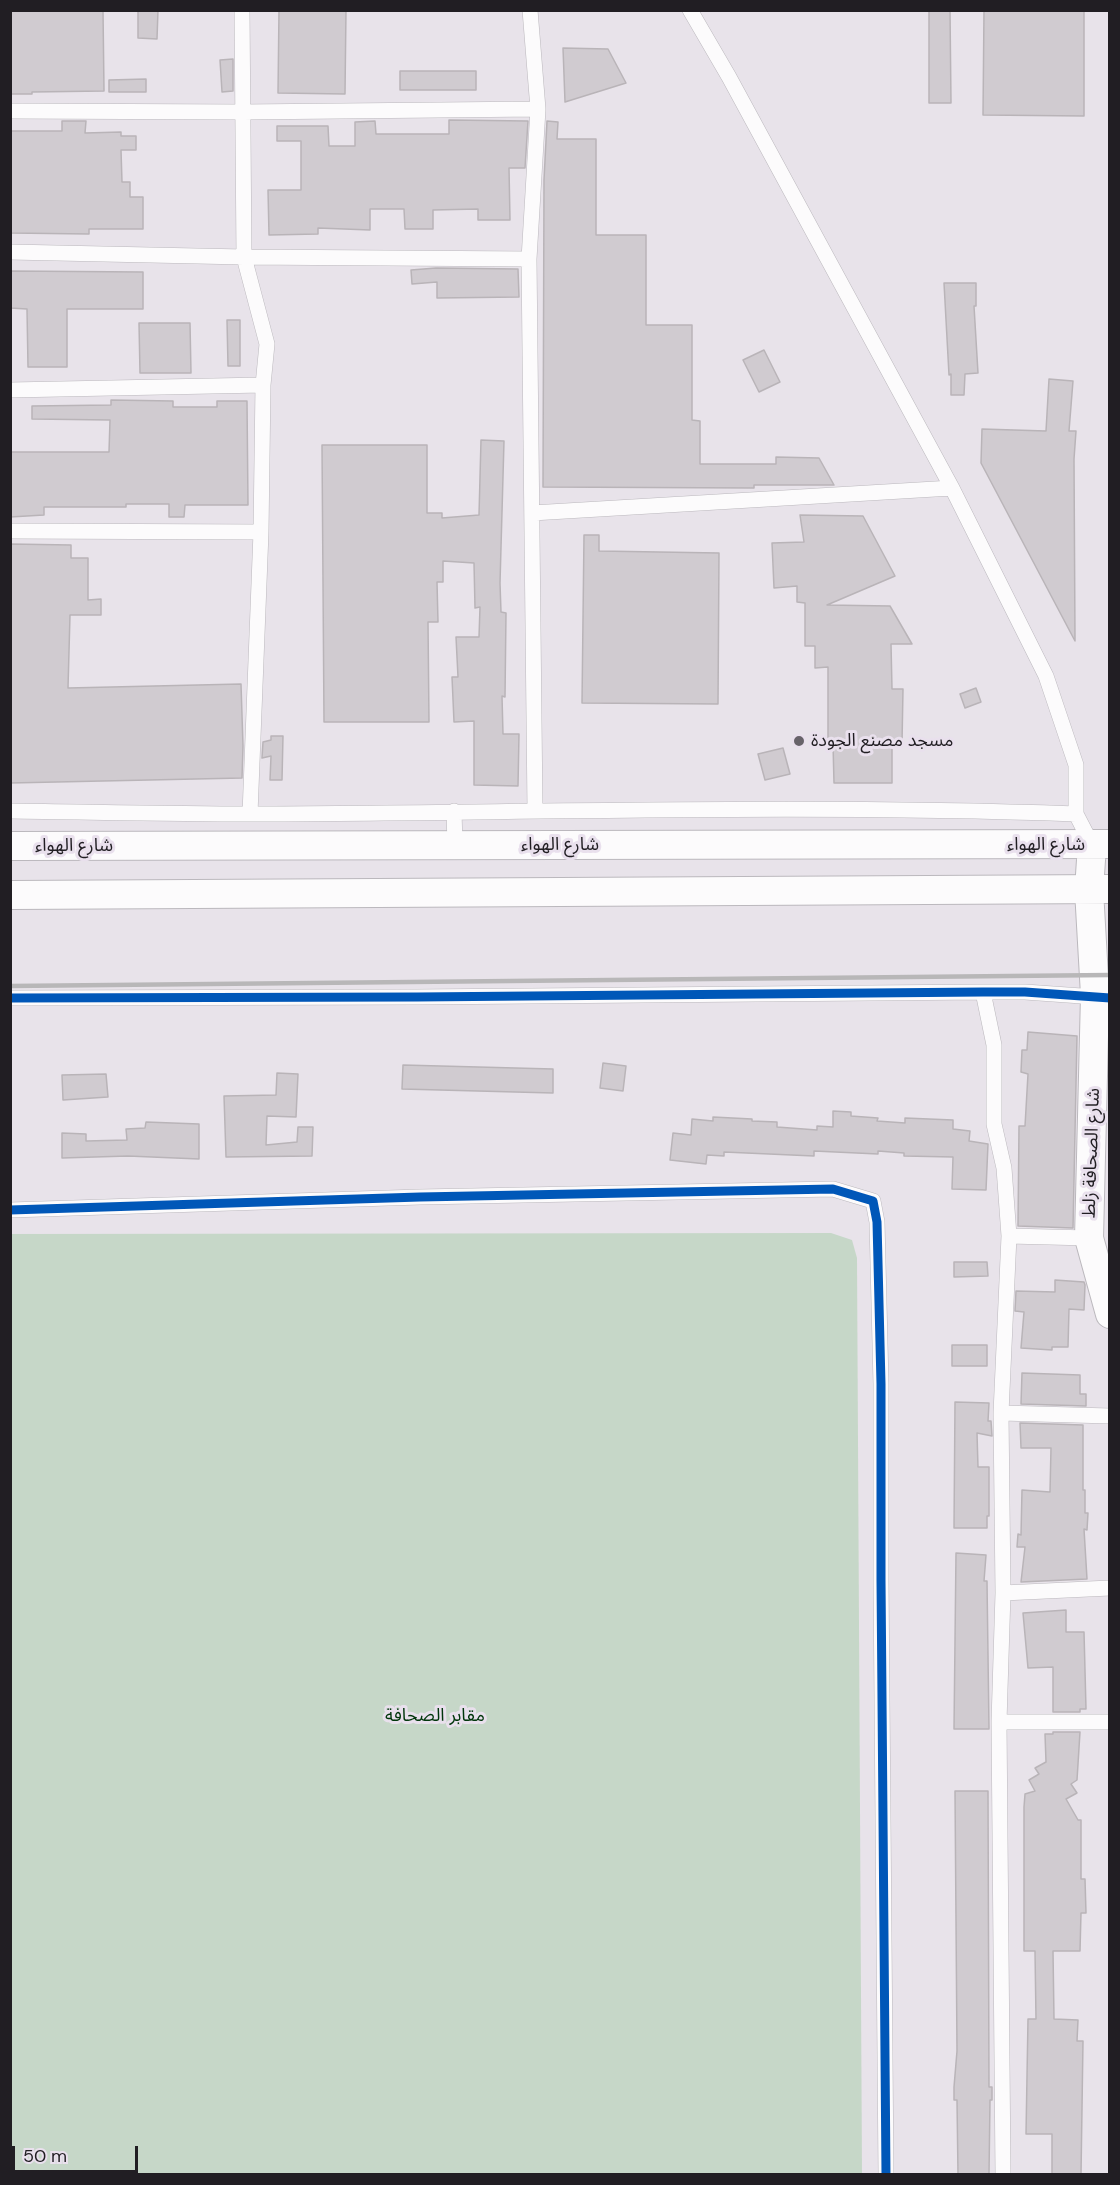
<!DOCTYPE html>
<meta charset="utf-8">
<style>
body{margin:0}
#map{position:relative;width:1120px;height:2185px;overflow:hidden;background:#e8e3ea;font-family:"DM Sans",sans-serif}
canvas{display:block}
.frame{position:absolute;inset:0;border:12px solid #211e23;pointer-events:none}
.scale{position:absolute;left:12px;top:2146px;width:126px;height:27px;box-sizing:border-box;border:3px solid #211e23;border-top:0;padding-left:8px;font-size:18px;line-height:21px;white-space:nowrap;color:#211e23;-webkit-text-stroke:4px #e9e0ed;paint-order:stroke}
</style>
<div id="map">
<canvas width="1120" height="2185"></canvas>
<div class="frame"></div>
<div class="scale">50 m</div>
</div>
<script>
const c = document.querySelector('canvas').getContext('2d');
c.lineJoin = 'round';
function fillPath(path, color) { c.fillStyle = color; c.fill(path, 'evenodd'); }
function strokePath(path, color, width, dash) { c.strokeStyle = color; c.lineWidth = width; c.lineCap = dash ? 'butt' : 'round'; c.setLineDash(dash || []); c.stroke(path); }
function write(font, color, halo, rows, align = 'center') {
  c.font = font + ' "DM Sans","Noto Sans Arabic",sans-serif'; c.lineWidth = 6; c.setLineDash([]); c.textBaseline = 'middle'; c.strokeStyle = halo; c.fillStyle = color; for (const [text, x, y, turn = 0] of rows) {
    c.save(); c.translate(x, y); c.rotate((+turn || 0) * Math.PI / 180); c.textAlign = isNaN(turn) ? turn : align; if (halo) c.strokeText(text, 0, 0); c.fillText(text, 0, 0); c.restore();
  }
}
fillPath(new Path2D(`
 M 831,1233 L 852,1240 L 857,1258 L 862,2174 L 11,2174 L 11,1234 Z`), '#c6d7c8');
const building = new Path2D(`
 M 10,10 L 103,10 L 104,91 L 32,92 L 32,94 L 10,94 Z
 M 138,10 L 158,10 L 157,39 L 138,38 Z
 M 279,10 L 346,10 L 345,94 L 278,93 Z
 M 929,10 L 950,10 L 951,103 L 929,103 Z
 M 984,10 L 1084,10 L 1084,116 L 983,115 Z
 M 563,48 L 608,49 L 626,83 L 565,102 Z
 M 233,59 L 233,91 L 222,92 L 220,60 Z
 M 400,71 L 476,71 L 476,90 L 400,90 Z
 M 146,79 L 146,92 L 109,92 L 109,80 Z
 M 449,120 L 528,121 L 525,168 L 509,168 L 510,220 L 478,220 L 478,209 L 433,210 L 433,229 L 405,229 L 404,209 L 370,209 L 370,230 L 318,228 L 318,234 L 269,235 L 268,190 L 301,190 L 301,141 L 277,141 L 277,126 L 328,126 L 329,146 L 355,146 L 355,122 L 375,121 L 376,134 L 449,134 Z
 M 62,121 L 86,121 L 85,133 L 121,132 L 121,136 L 136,136 L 136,150 L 121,150 L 122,182 L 130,182 L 130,197 L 143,197 L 143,229 L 89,229 L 89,234 L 10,233 L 10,131 L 62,131 Z
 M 547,121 L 558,122 L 557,139 L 596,139 L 596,235 L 646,235 L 646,325 L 692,325 L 692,420 L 700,421 L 700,464 L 776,464 L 776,457 L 819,458 L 834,485 L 754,485 L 754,488 L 543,487 L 544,180 Z
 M 436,268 L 518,269 L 519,297 L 437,298 L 437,282 L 412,284 L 411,270 Z
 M 10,271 L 143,272 L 143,309 L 67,309 L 67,367 L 28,367 L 27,309 L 10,308 Z
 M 944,283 L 976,283 L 976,306 L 974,306 L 978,373 L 965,374 L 964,395 L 951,395 L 951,374 L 949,375 Z
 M 227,320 L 240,320 L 240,366 L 228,366 Z
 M 139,323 L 190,323 L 191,373 L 140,373 Z
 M 764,350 L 780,382 L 759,392 L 743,360 Z
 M 1049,379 L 1073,381 L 1069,431 L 1076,431 L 1074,459 L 1075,641 L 981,463 L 982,429 L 1046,431 Z
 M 111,400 L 173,401 L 173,407 L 217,407 L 217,401 L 247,401 L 248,505 L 185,505 L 184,517 L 169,517 L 169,504 L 126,504 L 126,507 L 44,507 L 44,515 L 10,517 L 10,452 L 109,452 L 110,420 L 32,419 L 32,406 L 111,405 Z
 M 481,440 L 504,441 L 500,583 L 501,612 L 506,613 L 505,697 L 502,696 L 503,734 L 519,734 L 518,786 L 474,785 L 474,721 L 454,722 L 452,677 L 458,677 L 456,637 L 479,637 L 480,607 L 475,608 L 474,563 L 443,561 L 443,582 L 437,582 L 438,622 L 428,622 L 429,722 L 324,722 L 322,445 L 427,445 L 427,513 L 442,513 L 442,518 L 479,515 Z
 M 800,515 L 863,516 L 895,576 L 827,605 L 890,606 L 912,644 L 891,644 L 892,689 L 903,689 L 902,744 L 892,744 L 892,783 L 834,783 L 833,744 L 828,743 L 828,667 L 815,668 L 815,646 L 805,646 L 805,603 L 797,602 L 797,586 L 774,588 L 772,543 L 804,542 Z
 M 584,535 L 599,535 L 599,551 L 719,553 L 718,704 L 582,703 Z
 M 10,544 L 71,545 L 71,558 L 88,558 L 88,600 L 101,599 L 101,615 L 70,615 L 68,688 L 241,684 L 243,746 L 242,778 L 10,783 Z
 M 976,688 L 981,702 L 965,708 L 960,694 Z
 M 271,736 L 283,736 L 282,780 L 270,780 L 271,756 L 262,758 L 263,742 L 271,740 Z
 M 783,748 L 790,774 L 765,780 L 758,754 Z
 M 1028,1032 L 1077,1036 L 1073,1228 L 1018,1226 L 1019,1126 L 1025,1126 L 1028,1074 L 1021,1072 L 1022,1050 L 1027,1050 Z
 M 603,1063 L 626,1066 L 623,1091 L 600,1088 Z
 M 403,1065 L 553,1069 L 553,1093 L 402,1089 Z
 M 277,1073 L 298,1074 L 296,1117 L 267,1116 L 266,1145 L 297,1142 L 298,1127 L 313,1127 L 312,1156 L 226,1157 L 224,1096 L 276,1095 Z
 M 106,1074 L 108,1097 L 63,1100 L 62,1075 Z
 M 833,1111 L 851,1112 L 851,1116 L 878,1118 L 877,1121 L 905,1123 L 905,1118 L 953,1120 L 953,1129 L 970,1131 L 969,1141 L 988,1144 L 986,1190 L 952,1189 L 953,1157 L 904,1156 L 904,1153 L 878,1151 L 878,1154 L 814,1151 L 814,1156 L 724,1152 L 724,1156 L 707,1155 L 706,1164 L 670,1160 L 673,1133 L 691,1135 L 692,1119 L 713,1121 L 713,1117 L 752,1119 L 752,1121 L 777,1122 L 777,1127 L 817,1130 L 817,1126 L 833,1127 Z
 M 146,1122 L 199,1124 L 199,1159 L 128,1156 L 62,1158 L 62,1133 L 86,1134 L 86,1141 L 127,1140 L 126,1129 L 145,1128 Z
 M 954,1262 L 987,1262 L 988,1276 L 954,1277 Z
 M 1055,1280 L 1084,1282 L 1085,1285 L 1084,1310 L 1069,1309 L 1068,1347 L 1052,1347 L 1052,1350 L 1021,1348 L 1024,1312 L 1015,1311 L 1016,1291 L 1055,1292 Z
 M 952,1345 L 987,1345 L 987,1366 L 952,1366 Z
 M 1022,1373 L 1080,1375 L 1080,1394 L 1086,1394 L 1086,1406 L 1021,1404 Z
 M 955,1402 L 989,1403 L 988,1421 L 991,1421 L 992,1436 L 977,1433 L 978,1467 L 989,1467 L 989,1516 L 987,1516 L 987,1528 L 954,1528 Z
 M 1020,1423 L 1083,1425 L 1083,1490 L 1085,1490 L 1085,1513 L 1088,1513 L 1087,1530 L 1084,1529 L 1087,1579 L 1021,1582 L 1025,1547 L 1017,1547 L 1018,1534 L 1021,1535 L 1022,1490 L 1050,1492 L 1051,1448 L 1021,1448 Z
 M 956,1553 L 986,1555 L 984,1581 L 987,1581 L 989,1729 L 954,1729 Z
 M 1066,1610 L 1066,1632 L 1084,1632 L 1086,1709 L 1080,1709 L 1080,1712 L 1053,1712 L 1053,1667 L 1028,1668 L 1023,1613 Z
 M 1053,1732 L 1080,1732 L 1077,1780 L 1071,1784 L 1077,1793 L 1066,1799 L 1078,1820 L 1081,1820 L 1081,1879 L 1085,1879 L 1086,1913 L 1081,1913 L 1080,1951 L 1053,1951 L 1054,2019 L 1078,2020 L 1077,2041 L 1083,2041 L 1081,2175 L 1052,2175 L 1052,2134 L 1026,2134 L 1028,2019 L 1036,2019 L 1035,1951 L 1024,1951 L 1024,1807 L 1025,1794 L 1035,1791 L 1029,1780 L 1039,1774 L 1035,1768 L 1046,1762 L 1045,1734 L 1053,1734 Z
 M 955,1791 L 988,1791 L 989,2087 L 992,2087 L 992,2100 L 990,2100 L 989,2175 L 958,2175 L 957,2100 L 954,2100 L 954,2087 L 957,2051 Z`);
fillPath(building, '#d0cbd0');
strokePath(building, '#b9b4b8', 1.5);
const street = new Path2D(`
 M 242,10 L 244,257 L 267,344 L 263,385 L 261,532 L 250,814
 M 530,10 L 538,109 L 529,259 L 535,810
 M 690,10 L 729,77 L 952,488 L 1046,676 L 1076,765 L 1076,814 L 1092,845
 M 10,111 L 243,112 L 538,109
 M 10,252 L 244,257 L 529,259
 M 10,390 L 263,385
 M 532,513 L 952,488
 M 10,531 L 261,532
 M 10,811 C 91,812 171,814 251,814 C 526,813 801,804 1076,814
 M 454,811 L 455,845
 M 983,992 L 994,1045 L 994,1124 L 1004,1168 L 1009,1236 L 1001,1413 L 1003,1593 L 999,1722 L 1003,2174
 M 10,998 L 417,997 L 983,992 L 1025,992 L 1110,998
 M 10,1210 L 420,1197 L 833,1189 L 873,1201 L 877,1222 L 881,1384 L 881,1580 L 886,2174
 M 1009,1236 L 1089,1238
 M 1001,1413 L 1110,1416
 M 1003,1593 L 1110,1588
 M 999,1722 L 1110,1722`);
const highway = new Path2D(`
 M 1092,845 L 1089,890 L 1095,995 L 1089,1238 L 1110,1314
 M 10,846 L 1110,844
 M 10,895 L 1110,889`);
strokePath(street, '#bbb8bd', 16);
strokePath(highway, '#bbb8bd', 30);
strokePath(street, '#fcfbfc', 15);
strokePath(highway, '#fcfbfc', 28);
strokePath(new Path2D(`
 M 10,986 L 1110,975`), '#b8b7b8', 4.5);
strokePath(new Path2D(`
 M 10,998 L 417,997 L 983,992 L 1025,992 L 1110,998
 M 10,1210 L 420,1197 L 833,1189 L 873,1201 L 877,1222 L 881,1384 L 881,1580 L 886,2174`), '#0057b8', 9);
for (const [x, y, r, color] of [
 [799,741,6,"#676369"]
]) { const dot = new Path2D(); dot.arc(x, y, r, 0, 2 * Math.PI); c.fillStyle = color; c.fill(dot); strokePath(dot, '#e9e0ed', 2); }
write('18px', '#211e23', '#e9e0ed', [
 ["مسجد مصنع الجودة",811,741]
], 'left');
write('18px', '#211e23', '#e9e0ed', [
 ["شارع الهواء",560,845],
 ["شارع الهواء",1046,845],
 ["شارع الهواء",74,846],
 ["شارع الصحافة زلط",1092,1153,-88]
]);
write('18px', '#00360b', '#e9e0ed', [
 ["مقابر الصحافة",435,1716]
]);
</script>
